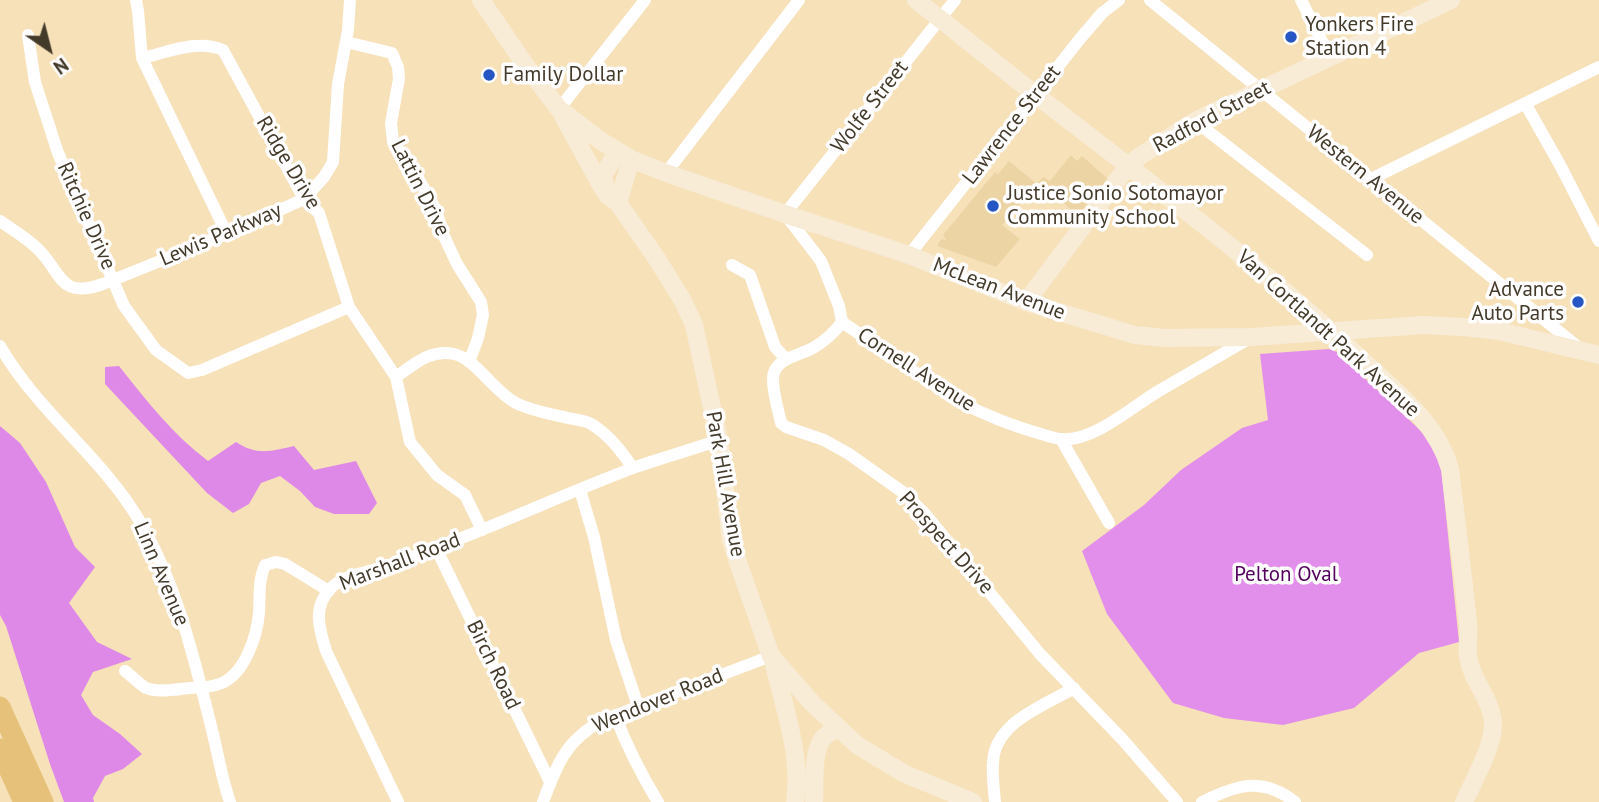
<!DOCTYPE html>
<style>
body{margin:0}
#map{position:relative;width:1599px;height:802px;overflow:hidden;background:#f6e1b9;font-family:"PT Sans",sans-serif}
canvas{display:block}
.north{position:absolute;left:14px;top:14px;width:70px;height:70px;-webkit-text-stroke:5px #fff;paint-order:stroke;rotate:145deg;font-size:19px;font-weight:700;line-height:28px;text-align:center;color:#433a2a}
.north::after{content:'';display:block;margin:auto;width:24px;height:32px;background:#433a2a;clip-path:polygon(50% 0,100% 100%,50% 72%,0 100%)}
</style>
<div id="map">
<canvas width="1599" height="802"></canvas>
<div class="north">N</div>
</div>
<script>
const c = document.querySelector('canvas').getContext('2d');
c.lineJoin = 'round';
function fillPath(path, color) { c.fillStyle = color; c.fill(path, 'evenodd'); }
function strokePath(path, color, width, dash) { c.strokeStyle = color; c.lineWidth = width; c.lineCap = dash ? 'butt' : 'round'; c.setLineDash(dash || []); c.stroke(path); }
function write(font, color, halo, rows, align = 'center') {
  c.font = font + ' "PT Sans",sans-serif'; c.lineWidth = 7; c.setLineDash([]); c.textBaseline = 'middle'; c.strokeStyle = halo; c.fillStyle = color; for (const [text, x, y, turn = 0] of rows) {
    c.save(); c.translate(x, y); c.rotate((+turn || 0) * Math.PI / 180); c.textAlign = isNaN(turn) ? turn : align; if (halo) c.strokeText(text, 0, 0); c.fillText(text, 0, 0); c.restore();
  }
}
fillPath(new Path2D(`
 M 1071,155 L 1077,161 L 1082,156 L 1108,179 L 1078,215 L 1042,186 L 1033,196 L 1029,193 L 1002,225 L 1020,239 L 996,267 L 937,246 L 941,239 L 945,240 L 946,239 L 943,235 L 995,172 L 998,174 L 1009,161 L 1037,184 L 1043,177 L 1050,181 Z`), '#edd4a5');
fillPath(new Path2D(`
 M 1329,349 L 1337,352 L 1423,433 L 1430,441 L 1441,467 L 1459,642 L 1419,653 L 1354,708 L 1283,725 L 1224,718 L 1173,703 L 1107,614 L 1082,551 L 1144,505 L 1181,470 L 1242,428 L 1268,420 L 1260,354 Z`), '#e28eeb');
fillPath(new Path2D(`
 M 119,366 C 146,400 173,435 208,461 L 236,442 C 257,456 271,451 294,446 L 314,470 L 356,461 L 377,503 L 369,514 L 334,514 L 315,507 L 300,491 L 280,476 L 261,483 L 249,504 L 233,513 L 207,493 L 105,384 L 105,367 Z
 M 0,426 L 20,443 L 46,482 L 75,547 L 95,567 L 69,603 L 97,642 L 132,659 L 93,672 L 81,695 L 93,715 L 120,734 L 142,754 L 123,769 L 105,776 L 93,798 L 94,802 L 64,802 L 50,764 L 6,626 L 0,615 Z`), '#de89e8');
strokePath(new Path2D(`
 M 136,0 L 138,11 L 142,58 L 227,234
 M 955,0 L 785,214 L 821,261 L 839,306 L 842,322 L 956,400 C 983,414 1012,426 1041,434 C 1048,436 1055,439 1062,439 C 1093,442 1132,407 1157,392 C 1188,374 1219,356 1250,338
 M 1150,0 L 1578,347
 M 1301,0 L 1330,57
 M 28,35 L 35,82 L 58,153 L 124,306 L 156,350 L 188,373 L 202,370 L 349,307
 M 346,42 L 392,53 L 398,67 L 399,79 L 391,123 L 393,142 L 418,178 L 436,210 L 443,234 L 457,264 L 481,302 L 483,315 L 478,338 L 469,362
 M 142,58 C 168,52 198,39 223,50 L 304,199 L 319,213 L 349,307 L 396,377 L 410,442 L 437,475 L 465,495 L 482,530
 M 1525,103 L 1560,165 L 1599,241
 M 559,109 L 645,0
 M 1195,121 L 1367,255
 M 666,173 L 799,0
 M 1371,179 L 1599,67
 M 0,221 C 13,230 28,239 39,250 C 63,275 60,299 103,284 L 227,234 L 304,199 L 324,177 L 333,162 L 338,84 L 348,30 L 350,0
 M 909,255 L 1079,40 L 1102,13 L 1119,0
 M 732,265 L 750,275 L 775,347 L 786,359
 M 842,322 C 834,333 825,341 813,348 C 799,356 773,358 773,379 C 773,394 778,409 781,423 L 786,427 L 824,440 L 849,454 L 904,493 L 926,515 L 1040,654 L 1123,740 L 1177,802
 M 0,346 C 37,411 101,456 139,520 C 177,584 194,658 212,730 C 218,754 222,779 230,802
 M 396,377 C 414,364 430,349 454,354 C 476,359 494,392 516,403 C 532,411 551,414 568,418 C 577,420 586,420 593,425 C 611,437 621,451 633,468
 M 1061,439 L 1109,523
 M 580,490 L 594,537 L 616,640 L 638,706
 M 436,548 L 550,782
 M 125,671 C 132,676 139,684 146,688 C 158,693 177,689 190,688 C 200,688 212,687 222,683 C 245,673 257,636 259,613 C 260,596 258,581 265,565 L 276,562 L 285,564 L 329,591
 M 615,715 C 627,747 641,774 658,802
 M 398,802 L 326,651 C 319,628 312,606 332,587 C 345,575 364,573 381,568 C 399,562 418,555 436,548 C 502,523 567,493 633,468 C 661,458 691,450 719,440
 M 543,802 C 557,764 566,740 603,720 L 771,656
 M 995,802 C 994,789 992,776 993,763 C 994,722 1044,706 1074,688
 M 1202,802 C 1236,785 1262,776 1295,802`), '#fff', 12);
strokePath(new Path2D(`
 M 481,0 L 526,66 L 559,109 L 601,141 L 631,159 L 666,173 L 785,214 L 909,255 L 1026,302 L 1135,335 L 1165,338 L 1252,337 L 1423,325 L 1464,327 L 1499,331 L 1599,355
 M 916,0 C 962,36 1007,73 1053,108 C 1158,189 1265,269 1361,359 C 1395,391 1437,422 1450,469 C 1456,520 1463,572 1468,624 C 1469,635 1467,646 1468,656 C 1471,681 1494,701 1493,727 C 1492,748 1473,782 1464,802
 M 563,116 L 603,189
 M 617,151 L 603,176 L 607,195 L 618,203 L 657,259 L 683,301 L 694,325 L 719,440 L 731,540 L 741,571 L 771,656 L 812,703 L 857,745 L 905,774 L 973,802
 M 618,203 L 631,159
 M 1026,302 L 1128,166 L 1140,156 L 1195,121 L 1451,0
 M 773,661 C 784,707 802,755 795,802
 M 814,802 C 815,785 812,751 823,738 C 827,734 833,731 838,729`), '#f8ecd7', 18);
strokePath(new Path2D(`
 M 0,707 L 43,802
 M 0,749 L 24,802`), '#e6c179', 21);
for (const [x, y, r, color] of [
 [1291,37,7,"#2556c4"],
 [489,75,7,"#2556c4"],
 [993,206,7,"#2556c4"],
 [1578,302,7,"#2556c4"]
]) { const dot = new Path2D(); dot.arc(x, y, r, 0, 2 * Math.PI); c.fillStyle = color; c.fill(dot); strokePath(dot, '#fff', 2.5); }
write('21px', '#433a2a', '#fff', [
 ["Yonkers Fire",1305,25],
 ["Station 4",1305,49],
 ["Family Dollar",503,75],
 ["Justice Sonio Sotomayor",1007,194],
 ["Community School",1007,218],
 ["Advance",1564,290,"right"],
 ["Auto Parts",1564,314,"right"]
], 'left');
write('21px', '#433a2a', '#fff', [
 ["Wolfe Street",870,107,-52],
 ["Radford Street",1212,117,-28],
 ["Lawrence Street",1012,125,-52],
 ["Ridge Drive",288,163,59],
 ["Western Avenue",1365,175,39],
 ["Lattin Drive",420,188,63],
 ["Ritchie Drive",86,216,66],
 ["Lewis Parkway",221,235,-23],
 ["McLean Avenue",999,289,21],
 ["Van Cortlandt Park Avenue",1328,334,42],
 ["Cornell Avenue",916,370,33],
 ["Park Hill Avenue",725,484,80],
 ["Prospect Drive",946,543,48],
 ["Marshall Road",400,562,-21],
 ["Linn Avenue",161,574,67],
 ["Birch Road",493,665,64],
 ["Wendover Road",658,701,-22]
]);
write('21px', '#54005e', '#fff', [
 ["Pelton Oval",1286,575]
]);
</script>
